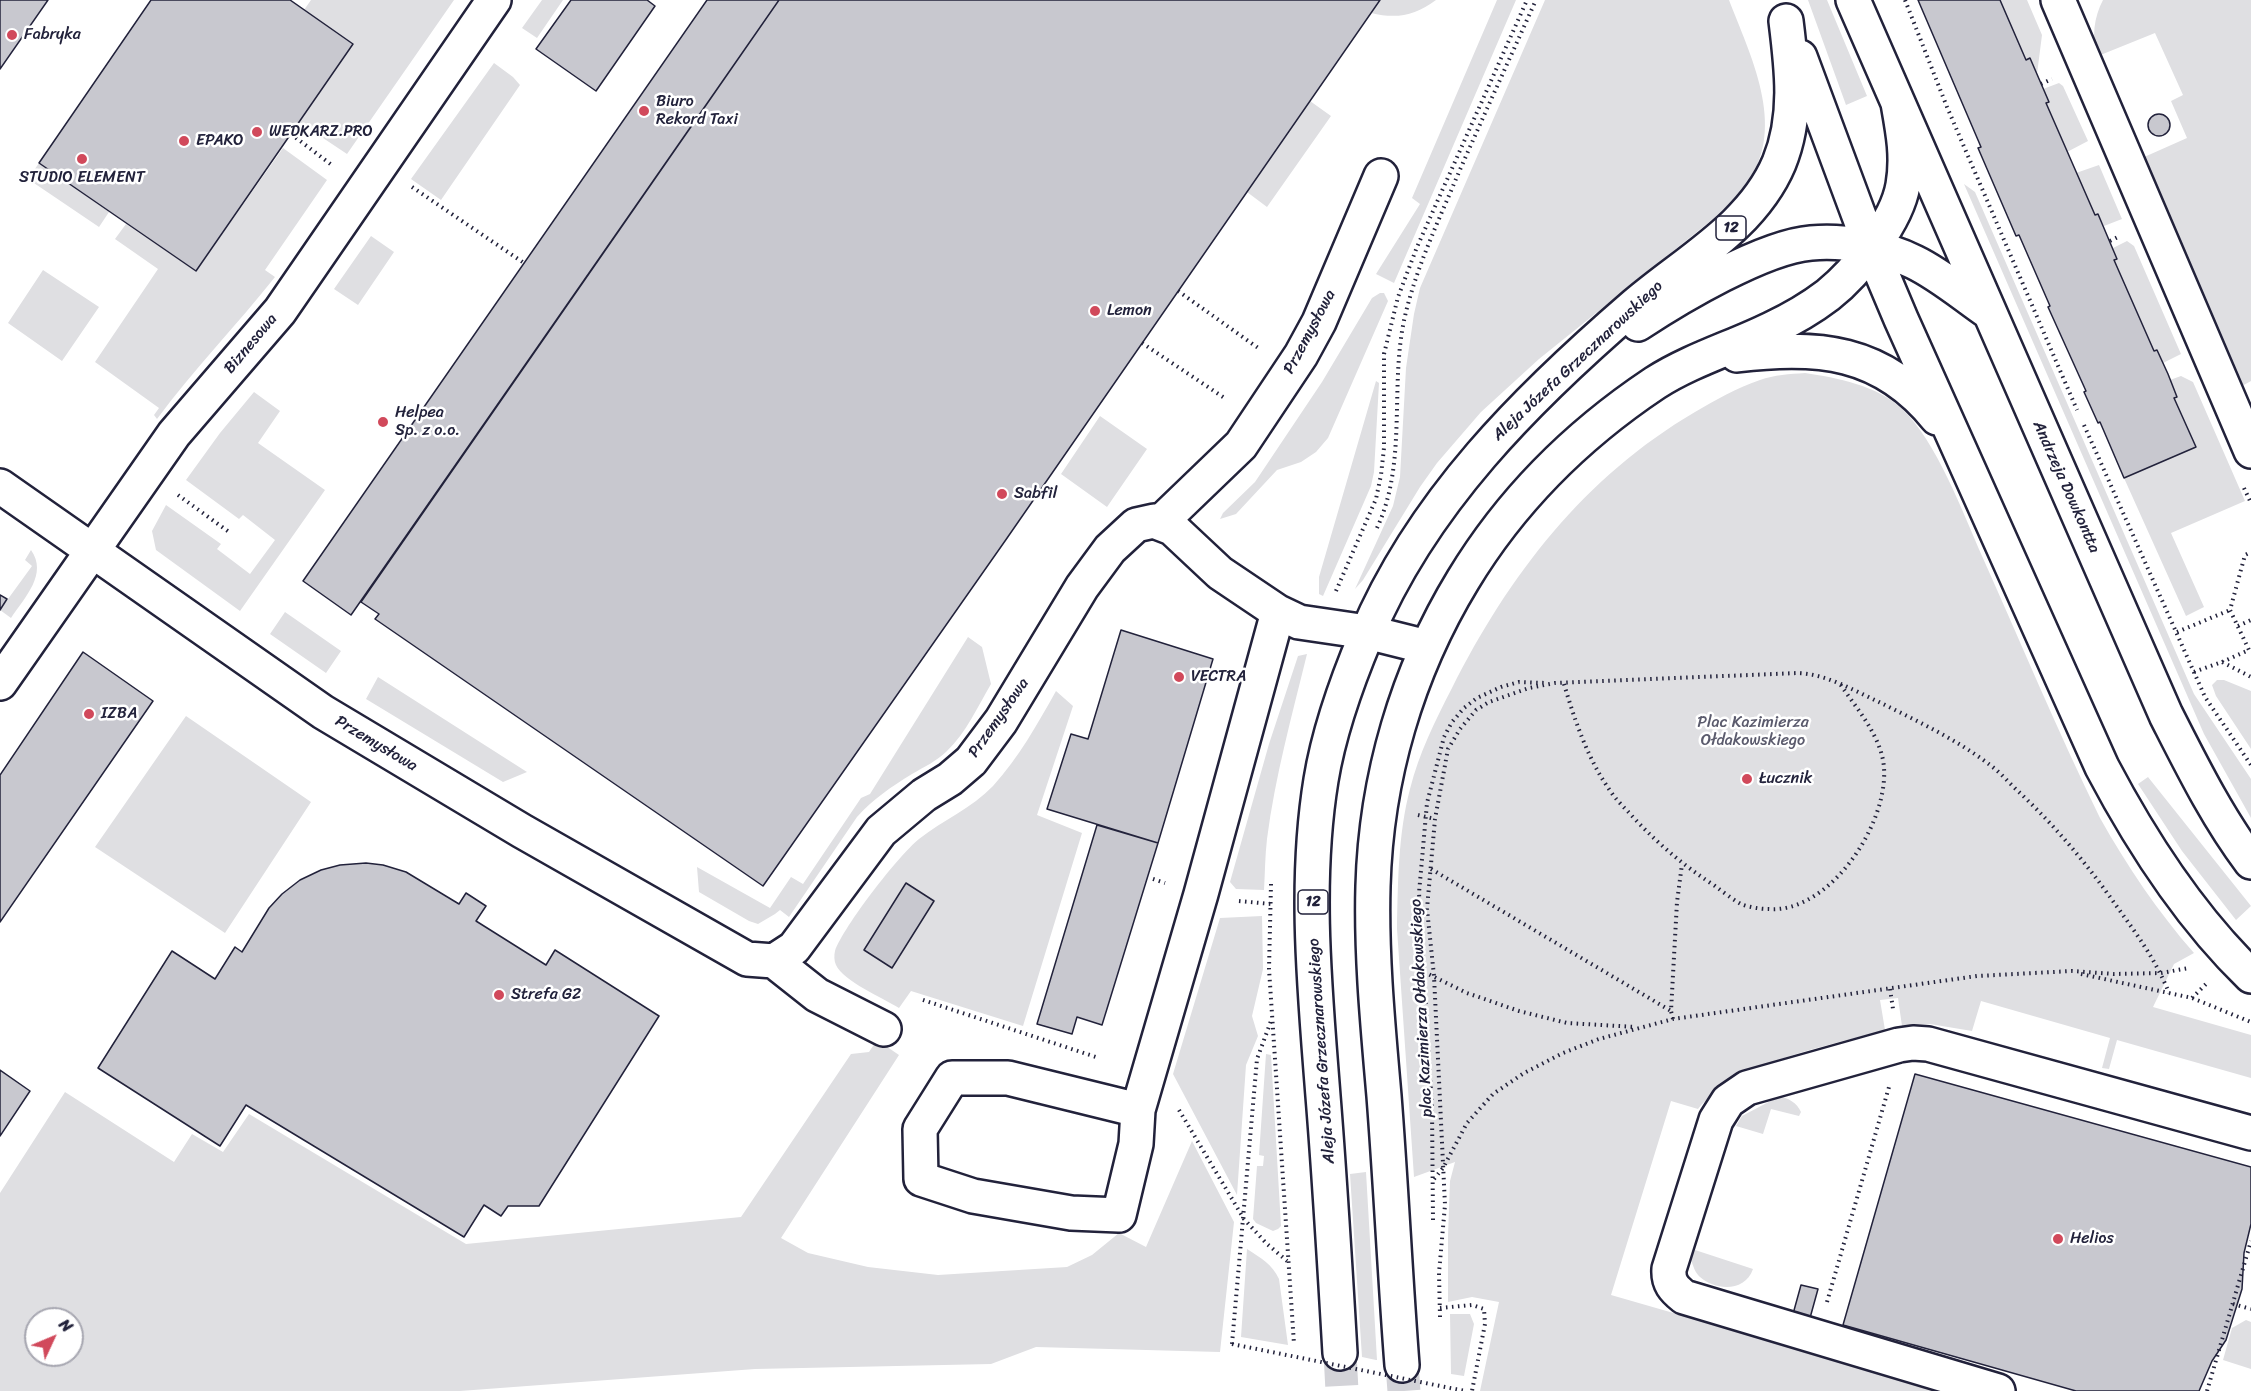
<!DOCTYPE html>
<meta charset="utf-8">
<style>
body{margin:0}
#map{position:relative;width:2251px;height:1391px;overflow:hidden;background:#fff;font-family:Sriracha,sans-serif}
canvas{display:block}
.north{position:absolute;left:24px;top:1307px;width:60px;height:60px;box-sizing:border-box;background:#fff;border:2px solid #a7a7b1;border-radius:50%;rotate:46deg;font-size:16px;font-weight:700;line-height:24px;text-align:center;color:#22223b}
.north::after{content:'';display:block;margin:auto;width:21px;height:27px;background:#d1495b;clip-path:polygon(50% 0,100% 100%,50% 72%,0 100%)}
</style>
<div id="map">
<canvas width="2251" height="1391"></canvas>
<div class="north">N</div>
</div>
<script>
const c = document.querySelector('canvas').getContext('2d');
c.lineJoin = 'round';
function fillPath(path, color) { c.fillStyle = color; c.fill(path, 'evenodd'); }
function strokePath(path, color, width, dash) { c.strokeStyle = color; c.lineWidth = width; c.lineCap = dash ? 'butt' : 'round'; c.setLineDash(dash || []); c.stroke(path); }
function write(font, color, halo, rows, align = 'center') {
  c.font = font + ' Sriracha,sans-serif'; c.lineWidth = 5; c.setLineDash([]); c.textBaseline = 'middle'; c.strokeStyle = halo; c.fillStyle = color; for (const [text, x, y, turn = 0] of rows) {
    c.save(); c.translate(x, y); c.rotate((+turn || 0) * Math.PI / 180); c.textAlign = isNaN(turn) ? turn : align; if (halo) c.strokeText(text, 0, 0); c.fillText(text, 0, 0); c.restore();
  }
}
fillPath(new Path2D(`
 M 311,0 L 454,0 L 347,154 L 299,122 L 353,44 L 304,10 Z
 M 542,0 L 563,0 L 537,38 L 522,28 Z
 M 1380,0 L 1436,0 C 1415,16 1396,19 1371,13 Z
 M 1497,0 L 1516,0 L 1394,283 L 1376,274 L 1420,204 L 1412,198 Z
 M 1545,0 L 1729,0 C 1750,55 1787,126 1748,181 C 1738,196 1726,207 1713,219 L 1539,359 L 1481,412 L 1437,463 L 1420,487 L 1363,580 L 1355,589 L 1393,506 L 1400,477 L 1406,368 L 1414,314 L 1420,288 Z
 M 1808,0 L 1827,0 L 1867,96 L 1846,105 Z
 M 2000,0 L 2027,0 L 2042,35 L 2037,74 L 2030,58 L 2026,60 Z
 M 2103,0 L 2251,0 L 2251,381 L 2242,386 L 2142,158 L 2187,138 L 2171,101 L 2183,95 L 2155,33 L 2098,56 C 2091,38 2094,17 2103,0 Z
 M 494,63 L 513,77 L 520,85 L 441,200 L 411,179 Z
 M 2059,83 L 2063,86 L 2088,141 L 2067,152 L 2046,103 L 2049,102 L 2043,89 Z
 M 1310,101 L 1331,116 L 1267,207 L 1247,192 Z
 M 283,148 L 327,180 L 265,270 L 275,277 C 237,325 194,369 157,419 L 154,415 L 159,408 L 95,362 L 158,269 L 115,239 L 126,224 L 196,271 Z
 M 39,163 L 109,212 L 99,227 L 28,179 Z
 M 2099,165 L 2122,219 L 2104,226 L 2098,214 L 2095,215 L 2076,173 Z
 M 1964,184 L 1975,192 L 2194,694 L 2251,779 L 2251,818 L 2204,734 Z
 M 371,236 L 394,252 L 358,305 L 334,289 Z
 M 2127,241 L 2134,246 L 2181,354 L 2163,363 L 2157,350 L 2154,351 L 2114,260 L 2117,258 L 2113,248 Z
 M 43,270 L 99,307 L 62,361 L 8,323 Z
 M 1380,293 L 1384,293 L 1388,301 L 1328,438 L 1316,452 L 1301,462 L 1277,470 L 1236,514 L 1220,519 L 1223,513 L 1255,482 L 1322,382 L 1372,298 Z
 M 1805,373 C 1837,378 1877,385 1902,409 C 1936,440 1963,513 1982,556 C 2021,643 2058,732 2100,818 C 2127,866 2158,912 2194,953 L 2174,964 L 2153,1007 L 2251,1035 L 2251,1078 L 2117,1040 L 2109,1069 L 2102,1068 L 2110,1038 L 1981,1001 L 1972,1031 L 1930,1024 L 1902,1026 L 1898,998 L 1880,1000 L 1885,1030 C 1826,1047 1738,1061 1698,1109 L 1671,1101 L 1611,1295 L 1944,1391 L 1480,1391 L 1499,1302 L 1472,1297 L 1448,1302 L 1448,1236 L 1450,1181 L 1455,1162 L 1414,1177 L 1397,929 C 1398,883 1398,834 1410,789 C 1419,753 1435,721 1452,688 C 1509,575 1584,477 1695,412 C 1716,400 1736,388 1760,380 C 1774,375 1790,374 1805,373 Z
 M 2181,376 L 2193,382 L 2245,501 L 2171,533 L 2204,607 L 2186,616 L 2124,478 L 2196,447 L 2174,398 L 2177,396 L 2170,380 Z
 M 1376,381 L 1379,383 L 1374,472 L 1371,486 L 1323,596 L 1319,594 L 1319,577 Z
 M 254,392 L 280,411 L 258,443 L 325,490 L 240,611 L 156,550 L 152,531 L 166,505 L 221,544 L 217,549 L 250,574 L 275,540 L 243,515 L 239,519 L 186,480 L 220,433 Z
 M 1100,416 L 1147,449 L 1107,507 L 1061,474 Z
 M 31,550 C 48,574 25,597 11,618 L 0,610 L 32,566 L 25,560 Z
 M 285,612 L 341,651 L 326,673 L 270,634 Z
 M 968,637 L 982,647 L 991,684 C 978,706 966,733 947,751 C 937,761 924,767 912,774 C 891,787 873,799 857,817 L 789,917 L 780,910 L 775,914 L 758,924 L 749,921 L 699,892 L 697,867 L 770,908 L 791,877 L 803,884 L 861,798 L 870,794 Z
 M 1307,654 C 1292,715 1275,777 1267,839 C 1265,856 1265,873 1264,890 L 1236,889 L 1230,882 L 1269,744 L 1298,656 Z
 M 378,677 L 527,772 L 503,782 L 366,699 Z
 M 2217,680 L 2224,680 L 2251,691 L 2251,749 L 2216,696 L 2212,685 Z
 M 1056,691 L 1073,706 L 1037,815 L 1082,833 L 1023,1026 L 911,991 L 899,1008 C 883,998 843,981 836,965 C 834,961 834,955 835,951 C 844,926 898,856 919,839 C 943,820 972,808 993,786 C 1019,757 1037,725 1056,691 Z
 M 186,716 L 311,802 L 225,933 L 95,847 Z
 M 2148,777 L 2251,906 L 2236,920 L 2182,851 L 2138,784 Z
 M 1262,916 L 1263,969 L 1252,1016 L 1258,1036 L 1246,1065 L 1237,1195 L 1173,1074 L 1220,918 Z
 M 877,1040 L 899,1055 L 781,1238 L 808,1253 L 868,1267 L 938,1275 L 1067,1267 L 1092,1255 L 1119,1233 L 1146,1247 L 1192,1141 L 1234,1222 L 1220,1352 L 1036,1347 L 991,1364 L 755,1369 L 460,1391 L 0,1391 L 0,1193 L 65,1092 L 174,1162 L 192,1134 L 223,1152 L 249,1114 L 466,1244 L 741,1217 L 851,1054 L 869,1052 ZM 36,1319 L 72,1319 L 72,1355 L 36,1355 Z
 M 1266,1054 L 1271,1055 L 1281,1226 L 1278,1229 L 1273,1231 L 1256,1223 L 1253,1219 L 1257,1166 L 1263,1166 L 1264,1156 L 1259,1155 Z
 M 1778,1097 C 1788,1097 1797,1103 1801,1112 L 1799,1116 L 1771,1109 L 1763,1134 L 1736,1126 L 1742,1116 Z
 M 1366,1172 L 1377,1360 L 1376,1360 L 1362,1357 L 1350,1174 Z
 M 1247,1249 C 1261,1258 1272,1264 1279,1279 L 1288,1345 L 1241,1337 Z
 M 1695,1250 L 1753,1269 C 1745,1292 1716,1291 1700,1277 C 1695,1273 1693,1265 1691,1260 Z
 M 1450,1314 L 1470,1314 L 1474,1324 L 1464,1376 L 1451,1374 Z
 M 2246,1320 L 2251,1322 L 2251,1369 L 2223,1360 L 2232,1328 Z`), '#dfdfe2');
const building = new Path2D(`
 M 0,0 L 48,0 L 0,69 Z
 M 151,0 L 290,0 L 353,44 L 196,271 L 39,163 Z
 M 571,0 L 647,0 L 655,6 L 596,91 L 536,49 Z
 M 707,0 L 779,0 L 351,615 L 303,581 Z
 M 779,0 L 1380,0 L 1005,541 L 763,886 L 375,619 L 379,614 L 361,602 Z
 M 1918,0 L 2000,0 L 2026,60 L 2030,58 L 2049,102 L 2046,103 L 2095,215 L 2098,214 L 2117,259 L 2114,260 L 2154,351 L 2157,350 L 2168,374 L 2177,397 L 2174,398 L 2196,447 L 2124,478 L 2100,422 L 2098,423 L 2084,392 L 2086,391 L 2048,307 L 2050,306 L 2019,235 L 2016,236 L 1978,148 L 1981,147 Z
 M2148 125a11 11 0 1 1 22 0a11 11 0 1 1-22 0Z
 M 0,595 L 7,599 L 0,610 Z
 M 1121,630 L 1213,659 L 1158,843 L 1047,809 L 1071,734 L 1088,739 Z
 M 83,652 L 153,701 L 0,922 L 0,775 Z
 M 1097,825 L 1158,843 L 1102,1025 L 1077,1017 L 1072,1034 L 1037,1024 Z
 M 366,863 L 383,865 L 406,872 L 459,904 L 466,893 L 486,906 L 476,921 L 546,965 L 555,950 L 659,1016 L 539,1206 L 508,1206 L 501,1216 L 484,1205 L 464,1237 L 246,1105 L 220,1146 L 98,1068 L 172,951 L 215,979 L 235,947 L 242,952 L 269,908 L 282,894 L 300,880 L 321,870 L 340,865 Z
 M 906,883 L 934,901 L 892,968 L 864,950 Z
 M 0,1070 L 30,1091 L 0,1136 Z
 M 1915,1074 L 2251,1167 L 2251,1224 L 2244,1253 L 2242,1289 L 2226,1340 L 2212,1361 L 2199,1391 L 2076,1391 L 1843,1325 Z
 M 1801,1285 L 1818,1289 L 1810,1318 L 1793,1314 Z`);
fillPath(building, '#c8c8cf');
strokePath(building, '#22223b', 1.5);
strokePath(new Path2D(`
 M 1340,1353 L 1342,1391
 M 1402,1365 L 1404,1391`), '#d3d3d8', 33, [33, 16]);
const minor = new Path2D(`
 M 2058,0 L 2251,451
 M 0,486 L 323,712 L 522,831 L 747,959 L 774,961 L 794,948 L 881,831 L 924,795 L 950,779 L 971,761 L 1001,721 L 1082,587 L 1110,549 L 1136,525 L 1154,521 L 1172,528 L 1220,573 L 1278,612 L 1299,622 L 1367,632 L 1427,647
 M 1161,522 L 1241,445 L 1301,355 L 1319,322 L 1381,176
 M 0,683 L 174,434 L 280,311 L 494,0
 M 774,961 L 817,995 L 884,1029
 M 1138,1110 L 1008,1078 L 952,1078 L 920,1129 L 921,1179 L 973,1196 L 1071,1213 L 1119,1215 L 1136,1144 L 1138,1110 L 1201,894 L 1278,612
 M 1998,1391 L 1684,1297 C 1674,1289 1668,1283 1669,1269 L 1716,1120 L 1728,1101 L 1747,1088 L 1899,1045 L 1913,1043 L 1928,1044 L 2251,1133`);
const major = new Path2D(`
 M 1853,0 L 2166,715 C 2192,766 2217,817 2251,862
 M 1800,57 L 1871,248 L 1901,319 L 2102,767 C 2142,843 2189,916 2251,976
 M 1638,324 C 1679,297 1763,247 1811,243 C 1844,240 1884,247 1914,262 C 1941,275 1965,296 1990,313
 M 1737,355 C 1817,345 1882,350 1937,418
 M 1340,1353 C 1335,1267 1330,1182 1323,1096 C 1315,992 1304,884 1321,780 C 1329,731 1347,681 1366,636 C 1422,502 1527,398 1635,305 C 1685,262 1752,227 1779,163 C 1798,117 1792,69 1786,21
 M 1402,1365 C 1395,1275 1391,1185 1384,1096 C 1378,1027 1371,955 1373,886 C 1376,778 1407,672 1463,580 C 1512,499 1577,435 1655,383 C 1691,360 1732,348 1771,329 C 1790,320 1811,308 1828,295 C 1857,272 1897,221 1903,185 C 1908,157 1903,131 1898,103`);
strokePath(minor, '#22223b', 38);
strokePath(major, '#22223b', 38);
strokePath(new Path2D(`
 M 1905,0 L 1947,107 L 2077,410
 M 2041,84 L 2052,79
 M 291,134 L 333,166
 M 412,187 L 524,263
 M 2110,241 L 2118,237
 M 1178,291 L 1261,350
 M 1142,343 L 1226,399
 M 2084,425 L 2205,697 L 2251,765
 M 2244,488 L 2251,503
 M 178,495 L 229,532
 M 1377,528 C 1408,461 1389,385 1405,316 C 1416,269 1437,224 1456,179 C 1482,119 1509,60 1536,0
 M 1336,591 L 1376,499 L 1381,475 L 1384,448 L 1384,354 L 1398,297 L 1417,247 L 1527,0
 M 2238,626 L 2251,620
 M 2177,632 L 2230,610
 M 2222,662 L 2249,650 L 2230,610 L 2245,555 L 2251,552
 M 2194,672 L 2222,662 L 2251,677
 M 1564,684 C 1575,721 1588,760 1611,792 C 1617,801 1625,808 1632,816 C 1658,844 1683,865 1715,886 C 1723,892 1732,899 1741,904 C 1748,907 1760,909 1768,909 C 1829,914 1888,825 1884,768 C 1882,737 1857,709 1840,684
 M 1418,815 L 1435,819
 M 1431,869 L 1671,1011
 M 1153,879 L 1165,883
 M 1271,884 L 1269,969 L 1294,1344
 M 1239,901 L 1271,904
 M 1424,972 L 1467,993 L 1519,1011 L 1567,1023 L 1636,1027
 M 2081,974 L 2192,998 L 2251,1022
 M 1890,989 L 1893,1009
 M 2192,998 L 2206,984
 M 923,1000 L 1096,1057
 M 1673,1019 L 1671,1011 L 1677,902 L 1682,864
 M 1179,1110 L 1244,1219 L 1266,1243 L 1287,1261
 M 1434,1179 L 1443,1168 L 1467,1123 L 1493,1094 L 1524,1073 L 1563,1053 L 1599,1039 L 1673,1019 L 1977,976 L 2072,971 L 2114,974 L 2161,973 L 2189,968
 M 1433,1220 L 1432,1108 L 1419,893 L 1427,803 L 1444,737 L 1452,722 L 1464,708 L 1477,698 L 1501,687 L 1519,682 L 1546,683
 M 1827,1302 L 1889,1087
 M 2233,1304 L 2251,1309
 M 1440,1308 L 1472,1305 L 1484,1309 L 1485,1324 L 1472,1391
 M 1440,1317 L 1439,1273 L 1445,1205 L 1434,976 L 1427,909 L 1435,819 L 1448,749 L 1460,729 L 1476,710 L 1489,702 L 1529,688 L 1555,683 L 1798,673 C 1826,674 1853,690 1879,702 C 1917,721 1956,739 1990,765 C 2001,773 2010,784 2020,793 C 2056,827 2087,864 2115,904 C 2136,933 2156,960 2169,993
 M 1232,1344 L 1257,1059 L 1271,1021
 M 2207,1391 L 2251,1241`), '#22223b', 4, [1.5, 4.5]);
strokePath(minor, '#fff', 33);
strokePath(major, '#fff', 33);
strokePath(new Path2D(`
 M 1232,1344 L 1465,1391`), '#22223b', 4, [1.5, 4.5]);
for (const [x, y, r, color] of [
 [12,35,6,"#d1495b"],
 [644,111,6,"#d1495b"],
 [257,132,6,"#d1495b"],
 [184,141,6,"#d1495b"],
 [82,159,6,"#d1495b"],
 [1095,311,6,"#d1495b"],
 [383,422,6,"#d1495b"],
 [1002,494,6,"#d1495b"],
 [1179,677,6,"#d1495b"],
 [89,714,6,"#d1495b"],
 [1747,779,6,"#d1495b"],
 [499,995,6,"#d1495b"],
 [2058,1239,6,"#d1495b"]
]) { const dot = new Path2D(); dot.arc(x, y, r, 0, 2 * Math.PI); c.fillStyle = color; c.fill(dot); strokePath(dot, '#fff', 2); }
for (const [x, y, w] of [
 [1731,228,30],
 [1313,902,30]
]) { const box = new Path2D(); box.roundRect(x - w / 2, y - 12, w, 24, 4.5); c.fillStyle = '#fff'; c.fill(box); strokePath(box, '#22223b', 1.5); }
write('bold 15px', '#22223b', null, [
 ["12",1731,228],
 ["12",1313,902]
]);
write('16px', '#22223b', '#fff', [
 ["Fabryka",24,35],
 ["Biuro",656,102],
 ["Rekord Taxi",656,120],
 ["WEDKARZ.PRO",269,132],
 ["EPAKO",196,141],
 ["STUDIO ELEMENT",82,178,"center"],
 ["Lemon",1107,311],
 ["Helpea",395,413],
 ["Sp. z o.o.",395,431],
 ["Sabfil",1014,494],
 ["VECTRA",1191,677],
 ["IZBA",101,714],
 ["Łucznik",1759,779],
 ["Strefa G2",511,995],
 ["Helios",2070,1239]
], 'left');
write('16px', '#22223b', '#fff', [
 ["Przemysłowa",1310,332,-62],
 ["Biznesowa",251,344,-50],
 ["Aleja Józefa Grzecznarowskiego",1578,361,-43],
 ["Andrzeja Dowkontta",2066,487,66],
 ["Przemysłowa",999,718,-55],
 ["Przemysłowa",376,744,31],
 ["plac Kazimierza Ołdakowskiego",1422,1008,-93],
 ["Aleja Józefa Grzecznarowskiego",1322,1051,-94]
]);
write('16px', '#5b5b6d', '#fff', [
 ["Plac Kazimierza",1753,723],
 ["Ołdakowskiego",1753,741]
]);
</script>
